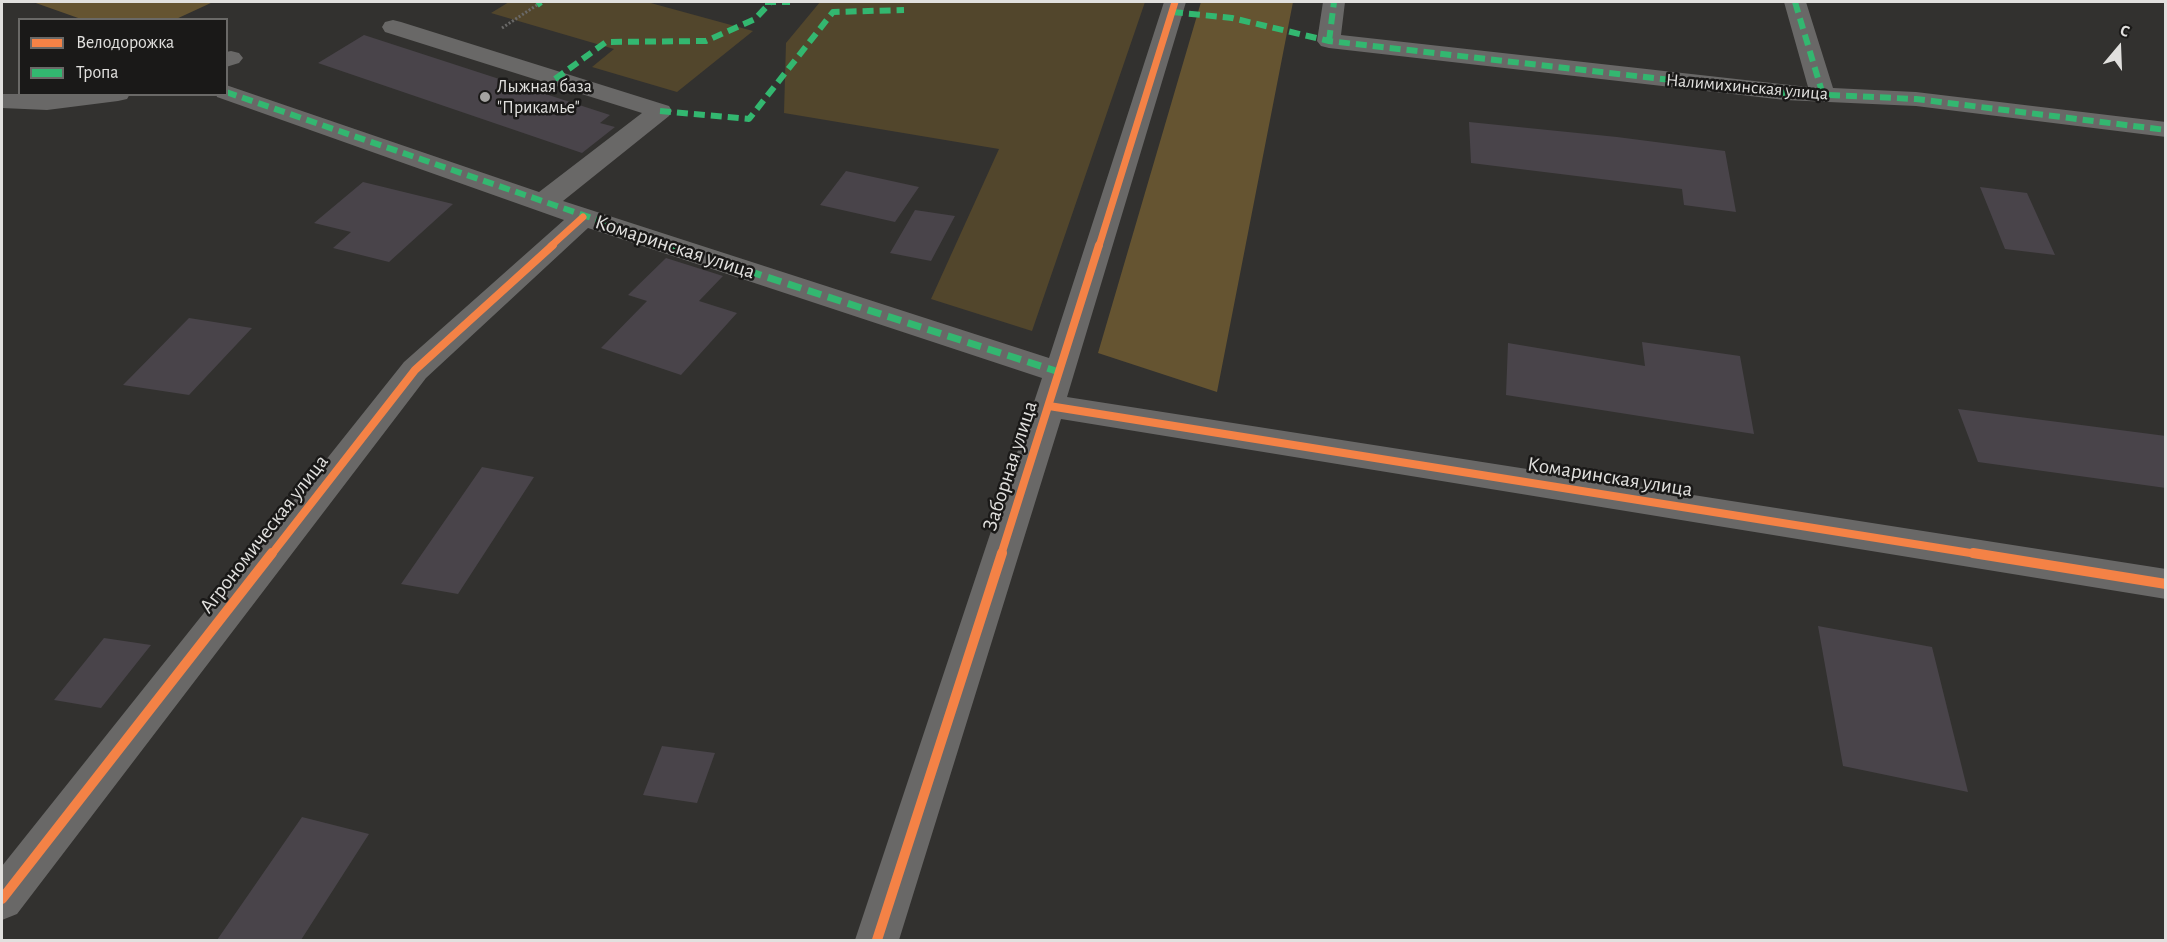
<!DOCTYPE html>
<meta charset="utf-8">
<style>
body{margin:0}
#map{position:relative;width:2167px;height:942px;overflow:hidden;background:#32312f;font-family:"Alegreya Sans",sans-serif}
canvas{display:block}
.frame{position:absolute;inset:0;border:3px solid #e1e0de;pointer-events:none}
.legend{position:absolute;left:18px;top:18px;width:210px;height:78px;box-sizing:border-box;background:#1a1918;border:2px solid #6a6967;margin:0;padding:8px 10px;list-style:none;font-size:18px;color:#e1e0de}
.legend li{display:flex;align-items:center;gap:12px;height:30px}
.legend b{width:30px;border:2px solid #6a6967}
.north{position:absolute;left:2089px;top:18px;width:60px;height:60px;-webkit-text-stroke:4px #1a1918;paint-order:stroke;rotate:19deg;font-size:16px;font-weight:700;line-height:24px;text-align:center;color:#e1e0de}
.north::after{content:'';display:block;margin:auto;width:21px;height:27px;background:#e1e0de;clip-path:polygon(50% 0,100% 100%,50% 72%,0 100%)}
</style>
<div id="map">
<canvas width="2167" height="942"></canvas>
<div class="frame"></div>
<ul class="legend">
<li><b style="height:8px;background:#f48246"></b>Велодорожка</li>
<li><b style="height:8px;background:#33b770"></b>Тропа</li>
</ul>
<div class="north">С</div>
</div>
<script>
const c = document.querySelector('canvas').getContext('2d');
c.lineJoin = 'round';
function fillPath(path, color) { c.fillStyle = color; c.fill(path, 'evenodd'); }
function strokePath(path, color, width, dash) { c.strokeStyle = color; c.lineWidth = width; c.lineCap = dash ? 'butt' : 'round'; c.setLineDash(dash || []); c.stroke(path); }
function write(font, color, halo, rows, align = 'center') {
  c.font = font + ' "Alegreya Sans",sans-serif'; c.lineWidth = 5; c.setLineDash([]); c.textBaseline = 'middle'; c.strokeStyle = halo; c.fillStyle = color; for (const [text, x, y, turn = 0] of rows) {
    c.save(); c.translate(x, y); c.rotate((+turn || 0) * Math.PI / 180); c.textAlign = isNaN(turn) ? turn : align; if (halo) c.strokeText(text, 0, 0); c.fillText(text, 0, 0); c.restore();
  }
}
fillPath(new Path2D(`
 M 509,2 L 647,2 L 753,31 L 677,92 L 592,67 L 614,49 L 491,13 Z
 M 820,2 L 1145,2 L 1032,331 L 931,299 L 999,149 L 784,113 L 786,43 Z`), '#52462c');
fillPath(new Path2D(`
 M 33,2 L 213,2 L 174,20 L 81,19 Z
 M 1201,2 L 1293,2 L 1217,392 L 1098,353 Z`), '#655431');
fillPath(new Path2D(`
 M 364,35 L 610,115 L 600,123 L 615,127 L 582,153 L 318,63 Z
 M 1469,122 L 1617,137 L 1725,151 L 1736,212 L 1684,205 L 1682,189 L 1471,163 Z
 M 846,171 L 919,187 L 895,222 L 820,205 Z
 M 363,182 L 453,204 L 389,262 L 333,248 L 351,232 L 314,223 Z
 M 1980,187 L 2027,193 L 2055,255 L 2005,249 Z
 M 915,210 L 955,216 L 931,261 L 890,253 Z
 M 666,258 L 723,276 L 699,301 L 737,313 L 681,375 L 601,348 L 647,301 L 628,295 Z
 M 189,318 L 252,328 L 189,395 L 123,385 Z
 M 1642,342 L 1740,356 L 1754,434 L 1506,395 L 1508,343 L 1645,366 Z
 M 1958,409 L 2166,436 L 2166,488 L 1978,462 Z
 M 482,467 L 534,477 L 458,594 L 401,584 Z
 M 1818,626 L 1932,647 L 1968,792 L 1843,766 Z
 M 104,638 L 151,645 L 101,708 L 54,700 Z
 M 662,746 L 715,753 L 697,803 L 643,795 Z
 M 302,817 L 369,834 L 301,940 L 217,940 Z`), '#49444a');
strokePath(new Path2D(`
 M 502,28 L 537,5`), '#6a6968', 3, [2, 2]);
fillPath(new Path2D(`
 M 1164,2 L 1186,2 L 1067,397 L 2166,569 L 2166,599 L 1061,419 L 899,940 L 855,940 L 1042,378 L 588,228 L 426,378 L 17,914 L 2,920 L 2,866 L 404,362 L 564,220 L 217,97 L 216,94 L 226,94 L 226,85 L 539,192 L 642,113 L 385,32 L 382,27 L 385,22 L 393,20 L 401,22 L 669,106 L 672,111 L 669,116 L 563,201 L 1049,358 Z
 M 1323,2 L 1345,2 L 1341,35 L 1808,87 L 1784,2 L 1806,2 L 1833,88 L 1916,92 L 2166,122 L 2166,137 L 1916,106 L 1785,100 L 1329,48 L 1321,46 L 1317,41 Z
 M 231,51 L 239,53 L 243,58 L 239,63 L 226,67 L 226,52 Z
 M 2,94 L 130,94 L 127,99 L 118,101 L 47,110 L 2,108 Z`), '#696867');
strokePath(new Path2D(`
 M 765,2 L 790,2
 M 1795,2 L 1823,95
 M 537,5 L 541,2
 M 1172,12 L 1232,18 L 1329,41 L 1785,93 L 1916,99 L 2166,130
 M 1329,41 L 1334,2
 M 555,79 L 606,42 L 706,41 L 755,19 L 770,3
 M 226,92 L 673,246
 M 660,111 L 749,119 L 833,12 L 904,10`), '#33b770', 6, [11, 6]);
strokePath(new Path2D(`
 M 668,245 L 1059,372`), '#33b770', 7, [14, 7]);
strokePath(new Path2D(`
 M 551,246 L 583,217
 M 1099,246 L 1175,2`), '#f48246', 7);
strokePath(new Path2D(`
 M 1049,406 L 1983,555
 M 271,555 L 415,370 L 553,245
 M 1001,555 L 1099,245`), '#f48246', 8);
strokePath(new Path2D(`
 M 1973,553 L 2166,584
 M 2,899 L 272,553
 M 877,940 L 1002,553`), '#f48246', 10);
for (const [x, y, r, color] of [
 [485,97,6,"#a4a3a1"]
]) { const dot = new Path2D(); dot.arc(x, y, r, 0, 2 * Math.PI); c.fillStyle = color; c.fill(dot); strokePath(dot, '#1a1918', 2); }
write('18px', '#e1e0de', '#1a1918', [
 ["Лыжная база",497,87],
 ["\"Прикамье\"",497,108]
], 'left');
write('18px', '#e1e0de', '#1a1918', [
 ["Налимихинская улица",1747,87,5]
]);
write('21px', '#e1e0de', '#1a1918', [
 ["Комаринская улица",675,247,18],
 ["Заборная улица",1010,466,-72],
 ["Комаринская улица",1610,477,9],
 ["Агрономическая улица",264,534,-52]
]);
</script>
